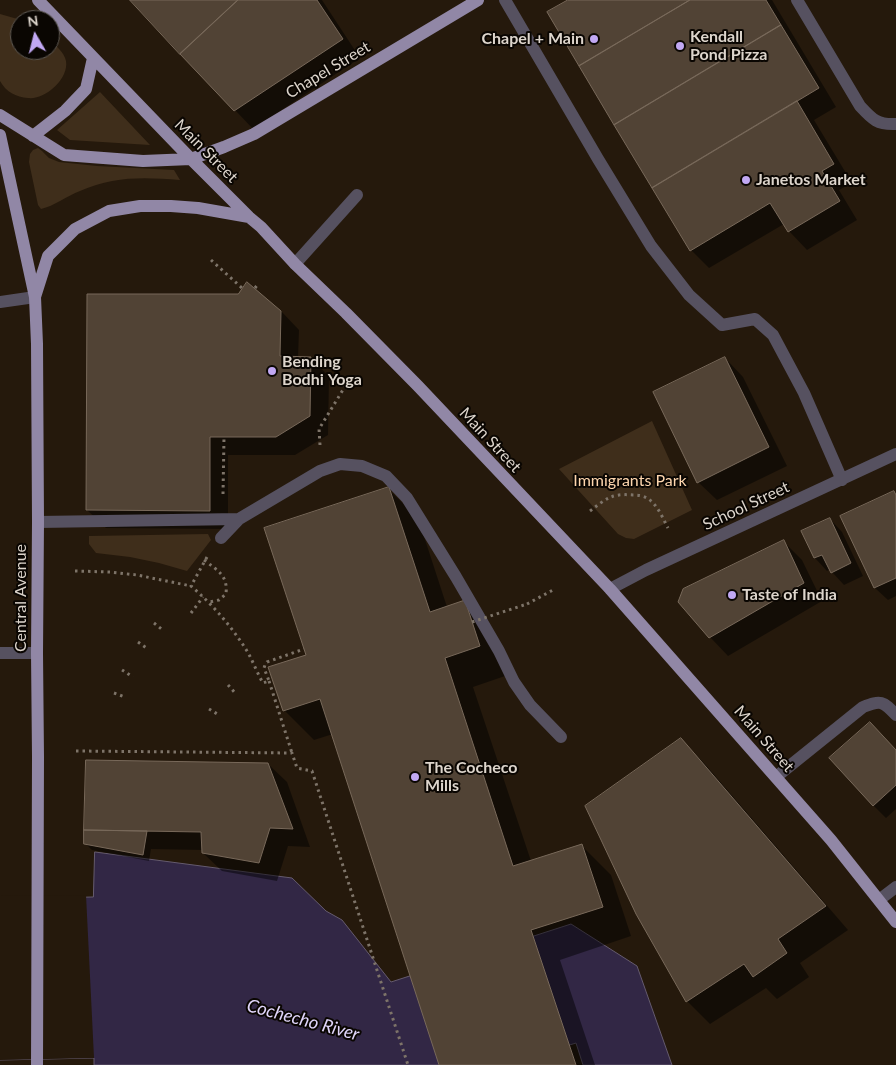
<!DOCTYPE html>
<style>
body{margin:0}
#map{position:relative;width:896px;height:1065px;overflow:hidden;background:#25190c;font-family:Lato,sans-serif}
canvas{display:block}
.north{position:absolute;left:10px;top:10px;width:50px;height:50px;box-sizing:border-box;background:#0a0602;border:1px solid #5e5953;border-radius:50%;rotate:352deg;font-size:14px;font-weight:700;line-height:20px;text-align:center;color:#ddd5cc}
.north::after{content:'';display:block;margin:auto;width:18px;height:22px;background:#c1a8f3;clip-path:polygon(50% 0,100% 100%,50% 72%,0 100%)}
</style>
<div id="map">
<canvas width="896" height="1065"></canvas>
<div class="north">N</div>
</div>
<script>
const c = document.querySelector('canvas').getContext('2d');
c.lineJoin = 'round';
function fillPath(path, color) { c.fillStyle = color; c.fill(path, 'evenodd'); }
function strokePath(path, color, width, dash) { c.strokeStyle = color; c.lineWidth = width; c.lineCap = dash ? 'butt' : 'round'; c.setLineDash(dash || []); c.stroke(path); }
function write(font, color, halo, rows, align = 'center') {
  c.font = font + ' Lato,sans-serif'; c.lineWidth = 4; c.setLineDash([]); c.textBaseline = 'middle'; c.strokeStyle = halo; c.fillStyle = color; for (const [text, x, y, turn = 0] of rows) {
    c.save(); c.translate(x, y); c.rotate((+turn || 0) * Math.PI / 180); c.textAlign = isNaN(turn) ? turn : align; if (halo) c.strokeText(text, 0, 0); c.fillText(text, 0, 0); c.restore();
  }
}
fillPath(new Path2D(`
 M 0,14 L 21,20 L 20,20 L 20,50 L 50,50 L 50,40 C 56,46 64,52 66,61 C 69,79 45,100 28,98 C 16,97 6,92 0,81 Z
 M 100,92 L 150,145 L 70,140 L 57,130 Z
 M 38,148 L 42,151 L 49,158 L 59,162 L 97,166 L 174,170 L 180,180 C 144,177 113,176 80,191 C 67,196 54,206 41,209 L 38,205 L 29,162 L 30,154 L 33,150 Z
 M 652,421 L 692,510 L 634,539 L 626,538 L 618,534 L 559,469 Z
 M 208,534 L 211,540 L 187,571 L 159,563 L 130,557 L 96,553 L 89,544 L 89,536 Z`), '#3f2e1b');
const water = new Path2D(`
 M 95,852 L 292,878 L 326,911 L 342,920 L 391,982 L 571,924 L 637,966 L 672,1065 L 583,1065 L 576,1043 L 505,1065 L 94,1065 L 94,1058 L 0,1060 L 0,899 L 93,897 Z`);
fillPath(water, '#322745');
strokePath(water, '#655b6e', 1);
fillPath(new Path2D(`
 M 86,895 L 94,1058 L 0,1060 L 0,896 Z`), '#25190c');
fillPath(new Path2D(`
 M 131,0 L 322,0 L 360,58 L 253,129 Z
 M 570,0 L 772,0 L 836,107 L 814,120 L 852,183 L 839,190 L 857,220 L 807,250 L 789,231 L 784,224 L 709,268 L 691,250 Z
 M 281,311 L 299,330 L 298,358 L 310,358 L 329,376 L 328,435 L 295,455 L 228,455 L 228,529 L 106,528 L 87,510 Z
 M 725,358 L 743,377 L 787,466 L 717,500 L 698,482 Z
 M 388,489 L 418,518 L 447,607 L 464,602 L 508,675 L 473,687 L 531,861 L 581,845 L 611,875 L 631,936 L 560,960 L 595,1065 L 440,1065 L 333,734 L 314,740 L 284,710 L 308,655 Z
 M 894,492 L 896,495 L 896,596 L 888,600 L 875,588 L 842,516 Z
 M 830,519 L 842,532 L 863,576 L 844,585 L 832,572 L 830,569 L 827,571 L 815,558 Z
 M 783,541 L 802,560 L 822,601 L 728,656 L 710,637 Z
 M 681,740 L 704,763 L 848,930 L 800,963 L 809,977 L 777,999 L 766,988 L 710,1024 L 687,1001 Z
 M 896,751 L 896,809 L 886,818 L 873,805 Z
 M 268,764 L 287,782 L 310,847 L 288,846 L 277,881 L 222,871 L 203,853 L 203,850 L 151,849 L 149,861 L 92,850 L 85,843 Z`), '#0007');
const building = new Path2D(`
 M 130,0 L 238,0 L 180,54 Z
 M 238,0 L 317,0 L 343,39 L 234,111 L 180,54 Z
 M 568,0 L 690,0 L 579,66 L 547,12 Z
 M 690,0 L 766,0 L 781,25 L 614,125 L 579,66 Z
 M 781,25 L 819,88 L 652,188 L 614,125 Z
 M 797,101 L 834,164 L 822,171 L 840,201 L 788,232 L 770,203 L 690,251 L 652,188 Z
 M 247,282 L 281,311 L 280,356 L 311,357 L 310,416 L 276,437 L 210,437 L 210,511 L 86,510 L 87,294 L 238,294 Z
 M 725,357 L 769,447 L 697,483 L 653,392 Z
 M 389,487 L 430,612 L 465,600 L 480,646 L 445,658 L 513,866 L 582,844 L 603,907 L 531,930 L 576,1065 L 439,1065 L 320,699 L 283,711 L 268,667 L 306,655 L 264,528 Z
 M 894,491 L 896,495 L 896,578 L 874,588 L 840,516 Z
 M 830,518 L 851,563 L 831,573 L 822,555 L 814,558 L 801,531 Z
 M 784,540 L 804,583 L 709,638 L 678,602 L 683,589 Z
 M 870,722 L 896,750 L 896,785 L 873,806 L 829,758 Z
 M 681,738 L 826,906 L 778,939 L 787,953 L 753,977 L 744,964 L 686,1002 L 636,914 L 585,806 Z
 M 86,760 L 268,763 L 293,829 L 270,828 L 259,863 L 202,853 L 201,832 L 84,830 Z
 M 84,830 L 147,831 L 143,855 L 84,844 Z`);
fillPath(building, '#514335');
strokePath(building, '#78695a', 1);
strokePath(new Path2D(`
 M 211,260 L 242,288
 M 255,288 L 258,284
 M 320,445 L 319,429 L 349,380
 M 223,494 L 224,437
 M 590,511 C 606,499 611,493 633,495 C 639,495 646,496 651,501 C 659,508 663,519 668,528
 M 207,557 L 191,586 C 213,605 232,627 247,651 C 253,661 257,673 263,683 L 269,681 L 264,668 L 265,665 L 267,662 L 304,649
 M 204,560 C 218,571 228,575 226,594 L 219,600 L 209,602
 M 75,571 L 110,572 L 137,575 L 191,586
 M 527,604 L 553,590
 M 191,613 L 203,597
 M 154,623 L 164,631
 M 138,642 L 148,649
 M 122,670 L 133,677
 M 269,681 L 292,753
 M 228,685 L 236,694
 M 114,693 L 125,697
 M 209,709 L 219,715
 M 76,751 L 292,753 L 297,768 L 312,771 L 408,1065`), '#7e7469', 3, [2.5, 4]);
strokePath(new Path2D(`
 M 505,0 L 598,159 L 651,246 L 689,295 L 722,325 L 755,319 L 773,335 L 804,393 L 842,480
 M 797,0 L 860,106 C 872,119 877,125 896,124
 M 295,264 L 357,195
 M 0,302 L 35,297
 M 38,522 L 239,519
 M 221,538 L 239,519 L 320,471 L 340,464 L 362,466 L 386,476 L 407,498 L 456,577 L 499,651 L 514,682 L 530,705 L 561,737
 M 610,589 L 646,570 L 896,454
 M 0,653 L 37,653
 M 776,777 L 863,707 C 881,700 883,701 896,715
 M 879,900 L 896,887`), '#565160', 12);
strokePath(new Path2D(`
 M 38,0 L 191,159 L 249,217 L 261,227 L 295,264 L 346,313 L 418,386 L 610,589 L 831,840 L 896,922
 M 0,115 L 64,155 L 143,161 L 191,159 L 224,147 L 254,134 L 478,0
 M 0,135 L 35,297 L 37,344 L 38,522 L 37,653 L 38,757 L 37,1065
 M 33,136 L 65,111 L 86,89 L 93,58
 M 35,297 L 48,256 L 75,229 L 109,211 L 140,206 L 171,206 L 198,208 L 249,217`), '#9187a6', 12);
strokePath(new Path2D(`
 M 472,622 L 527,604`), '#7e7469', 3, [2.5, 4]);
for (const [x, y, r, color] of [
 [594,39,5,"#c1a8f3"],
 [680,46,5,"#c1a8f3"],
 [746,180,5,"#c1a8f3"],
 [272,371,5,"#c1a8f3"],
 [732,595,5,"#c1a8f3"],
 [415,777,5,"#c1a8f3"]
]) { const dot = new Path2D(); dot.arc(x, y, r, 0, 2 * Math.PI); c.fillStyle = color; c.fill(dot); strokePath(dot, '#0a0602', 2); }
write('bold 16px', '#ddd5cc', '#0a0602', [
 ["Kendall",690,37],
 ["Pond Pizza",690,55],
 ["Chapel + Main",584,39,"right"],
 ["Janetos Market",756,180],
 ["Bending",282,362],
 ["Bodhi Yoga",282,380],
 ["Taste of India",742,595],
 ["The Cocheco",425,768],
 ["Mills",425,786]
], 'left');
write('16px', '#ddd5cc', '#0a0602', [
 ["Chapel Street",328,70,-31],
 ["Main Street",206,151,45],
 ["Main Street",490,440,47],
 ["School Street",746,506,-25],
 ["Central Avenue",21,598,-90],
 ["Main Street",764,739,49]
]);
write('16px', '#fed6ae', '#0a0602', [
 ["Immigrants Park",630,481]
]);
write('italic 18px', '#e0d5fa', '#0a0602', [
 ["Cochecho River",303,1020,15]
]);
</script>
